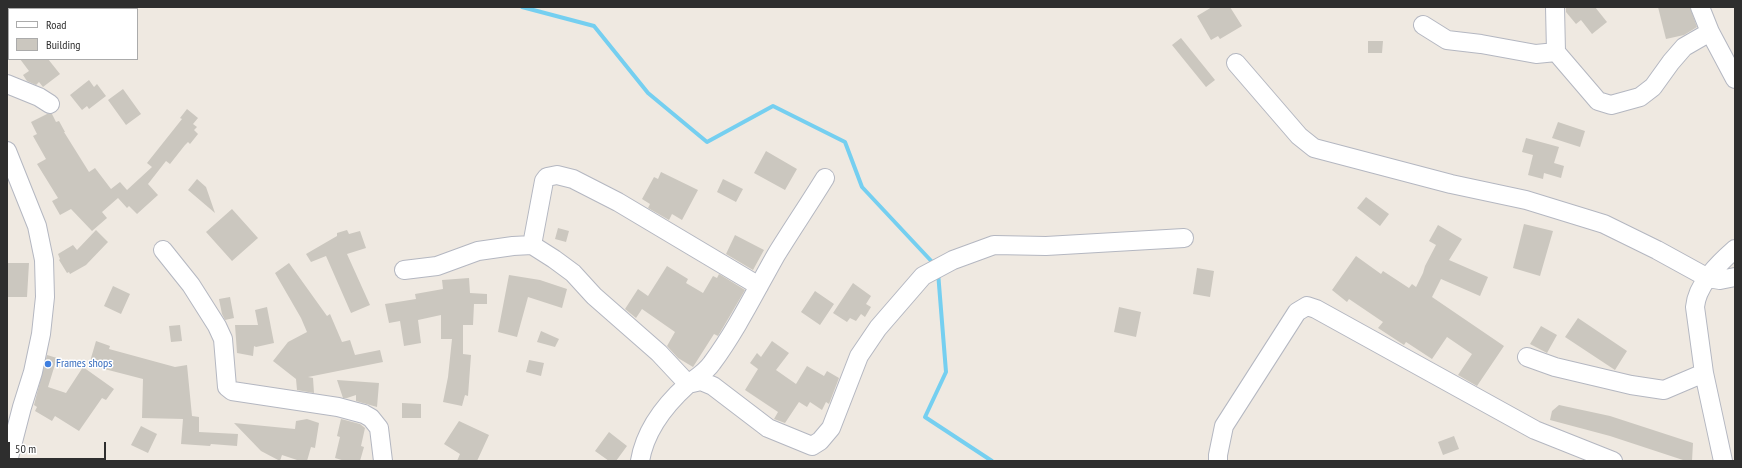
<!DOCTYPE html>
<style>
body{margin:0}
#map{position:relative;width:1742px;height:468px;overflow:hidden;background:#efe9e1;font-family:"PT Sans Narrow",sans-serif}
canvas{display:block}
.frame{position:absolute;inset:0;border:8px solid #2e2e2e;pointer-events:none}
.legend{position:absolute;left:8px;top:8px;width:130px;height:52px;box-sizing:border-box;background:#fff;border:1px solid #ababab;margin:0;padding:5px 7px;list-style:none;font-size:12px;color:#2e2e2e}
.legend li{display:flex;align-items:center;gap:8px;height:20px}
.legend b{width:20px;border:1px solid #ababab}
.scale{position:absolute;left:8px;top:442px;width:98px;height:18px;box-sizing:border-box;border:2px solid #2e2e2e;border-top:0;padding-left:5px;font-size:12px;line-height:14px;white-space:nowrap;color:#2e2e2e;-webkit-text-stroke:3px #fff;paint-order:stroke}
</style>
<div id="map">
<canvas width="1742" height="468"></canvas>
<div class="frame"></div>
<ul class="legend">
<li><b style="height:5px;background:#fff"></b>Road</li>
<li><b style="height:11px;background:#cbc7bf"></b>Building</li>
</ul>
<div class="scale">50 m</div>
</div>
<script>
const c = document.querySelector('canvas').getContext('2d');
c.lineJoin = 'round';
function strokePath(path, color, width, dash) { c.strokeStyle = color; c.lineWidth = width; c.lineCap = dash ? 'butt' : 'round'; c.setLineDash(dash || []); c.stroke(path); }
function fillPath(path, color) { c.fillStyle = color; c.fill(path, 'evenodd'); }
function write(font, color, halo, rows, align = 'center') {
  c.font = font + ' "PT Sans Narrow",sans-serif'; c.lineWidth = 3; c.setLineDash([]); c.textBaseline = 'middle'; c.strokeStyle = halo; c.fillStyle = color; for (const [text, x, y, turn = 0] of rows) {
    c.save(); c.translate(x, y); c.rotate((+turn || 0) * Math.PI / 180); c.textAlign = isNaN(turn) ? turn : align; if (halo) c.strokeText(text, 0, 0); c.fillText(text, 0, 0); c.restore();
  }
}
strokePath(new Path2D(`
 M 522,7 L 594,26 L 648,93 L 707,142 L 773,106 L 845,142 L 862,187 L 935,265
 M 938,272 L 946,372 L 925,417 L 992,461`), '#75cff0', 4);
fillPath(new Path2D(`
 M 1212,7 L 1230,7 L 1242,26 L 1220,39 L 1218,36 L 1211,40 L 1197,16 Z
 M 1566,7 L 1595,7 L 1607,22 L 1592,34 L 1581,20 L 1576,24 L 1566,12 Z
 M 1658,7 L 1690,7 L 1697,27 L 1684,35 L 1666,39 Z
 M 1181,38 L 1215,80 L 1206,87 L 1172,45 Z
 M 1368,41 L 1383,41 L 1382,53 L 1368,53 Z
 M 20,59 L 48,59 L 60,74 L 43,87 L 39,82 L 36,85 L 27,81 L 23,75 L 29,71 Z
 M 89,80 L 94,87 L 97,84 L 106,96 L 89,109 L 87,106 L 82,110 L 70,95 Z
 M 123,89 L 141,114 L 126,125 L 108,100 Z
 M 187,109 L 198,118 L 193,124 L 197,127 L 194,130 L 198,134 L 190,144 L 188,142 L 185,145 L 170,164 L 166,161 L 148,184 L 158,195 L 137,214 L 129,206 L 127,208 L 118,198 L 102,212 L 107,218 L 92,231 L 71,209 L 60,215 L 52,201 L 58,198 L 37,164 L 46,159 L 33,136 L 37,134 L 31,122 L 47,114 L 52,114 L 56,122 L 59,121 L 65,132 L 64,132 L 89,172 L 95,168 L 111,189 L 120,182 L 127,190 L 152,167 L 147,163 L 182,119 L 180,118 Z
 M 1558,122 L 1585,131 L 1580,147 L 1552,138 Z
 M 1526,138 L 1559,147 L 1554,163 L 1564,166 L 1561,178 L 1544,173 L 1543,179 L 1528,175 L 1533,155 L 1522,152 Z
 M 766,151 L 797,169 L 785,190 L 754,173 Z
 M 661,172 L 698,190 L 682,220 L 672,214 L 669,220 L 648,208 L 650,204 L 642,199 L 654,177 L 658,179 Z
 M 197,179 L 206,187 L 215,213 L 188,190 Z
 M 723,179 L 743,189 L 736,202 L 717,192 Z
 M 1366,197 L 1389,214 L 1380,226 L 1357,208 Z
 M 232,209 L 258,238 L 232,261 L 206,232 Z
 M 1524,224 L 1553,231 L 1540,276 L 1513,268 Z
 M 1438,225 L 1462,239 L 1449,260 L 1488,277 L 1480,296 L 1441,279 L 1432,297 L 1504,346 L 1477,386 L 1458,375 L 1472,354 L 1447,337 L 1432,359 L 1406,342 L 1404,345 L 1378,328 L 1383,322 L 1349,299 L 1347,302 L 1332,290 L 1356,256 L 1381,274 L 1383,271 L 1409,288 L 1412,284 L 1416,287 L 1423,273 L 1425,266 L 1436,245 L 1429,241 Z
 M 558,228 L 569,231 L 566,242 L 555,239 Z
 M 96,230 L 108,242 L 86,265 L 70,274 L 69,272 L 67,273 L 59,260 L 60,259 L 58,254 L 73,245 L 77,250 Z
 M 347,230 L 349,234 L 360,231 L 366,248 L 347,254 L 370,305 L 351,313 L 326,256 L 311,262 L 306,254 L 337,236 L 337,233 Z
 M 735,235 L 764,250 L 753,270 L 726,254 Z
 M 7,263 L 29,263 L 27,297 L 7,297 Z
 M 289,263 L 327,316 L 330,314 L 342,342 L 350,340 L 355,355 L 380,350 L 383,362 L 308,377 L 313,378 L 314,393 L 297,390 L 296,379 L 273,361 L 288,342 L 307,332 L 301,318 L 275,273 Z
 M 667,266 L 688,279 L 686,283 L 703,293 L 713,276 L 717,278 L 719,274 L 745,290 L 718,336 L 714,334 L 693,367 L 678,358 L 667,346 L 675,332 L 642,309 L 636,318 L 625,309 L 638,289 L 648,296 Z
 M 1197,268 L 1214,271 L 1210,297 L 1193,294 Z
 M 509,275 L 540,280 L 567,289 L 562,308 L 528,297 L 517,337 L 498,332 Z
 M 469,278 L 470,293 L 487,294 L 487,304 L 474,304 L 473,325 L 463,325 L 463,354 L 471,355 L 468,396 L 465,395 L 462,406 L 443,402 L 448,377 L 452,339 L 441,339 L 441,315 L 418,320 L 421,343 L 404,346 L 400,321 L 389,323 L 385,304 L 416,299 L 415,294 L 443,289 L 442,280 Z
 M 853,283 L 871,296 L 866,304 L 871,307 L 865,317 L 861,314 L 856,321 L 850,318 L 847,322 L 833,313 Z
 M 113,286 L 130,294 L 121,314 L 104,306 Z
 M 815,291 L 834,304 L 820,325 L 801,312 Z
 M 230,297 L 234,318 L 225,320 L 222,314 L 219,299 Z
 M 267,307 L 274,343 L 256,347 L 254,346 L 253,356 L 237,353 L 235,325 L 258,325 L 255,310 Z
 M 1119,307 L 1141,312 L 1136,337 L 1114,332 Z
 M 1578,318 L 1627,351 L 1615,370 L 1565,337 Z
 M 180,325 L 182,341 L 171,342 L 169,326 Z
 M 1541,326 L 1557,335 L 1547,353 L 1530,344 Z
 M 541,331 L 559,339 L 555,347 L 537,342 Z
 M 96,341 L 110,346 L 109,349 L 175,367 L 187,365 L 192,416 L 199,417 L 199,432 L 238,434 L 237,446 L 211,444 L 210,446 L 181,444 L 183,419 L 142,418 L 143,379 L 89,365 Z
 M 772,341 L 789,353 L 776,370 L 796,384 L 807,366 L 824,376 L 827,371 L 839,378 L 829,404 L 826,402 L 822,410 L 810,402 L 807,407 L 799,402 L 785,423 L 774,419 L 778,412 L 745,390 L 758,369 L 750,363 L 757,353 L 761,357 Z
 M 47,355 L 57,358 L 48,387 L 66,393 L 83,367 L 114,389 L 106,400 L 102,398 L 79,431 L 55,416 L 52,421 L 35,411 L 37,407 L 34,405 Z
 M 529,360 L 544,363 L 541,376 L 526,372 Z
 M 337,380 L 379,383 L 377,407 L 356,401 L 356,395 L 347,398 L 343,398 Z
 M 402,403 L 421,404 L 421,418 L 402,418 Z
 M 1559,405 L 1610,416 L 1693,443 L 1692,461 L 1686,461 L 1610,436 L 1550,420 L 1552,411 Z
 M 307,419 L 319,423 L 315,448 L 311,447 L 307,461 L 300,461 L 282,455 L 280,461 L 261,451 L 234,423 L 295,429 L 296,421 Z
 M 341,419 L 360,424 L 365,428 L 361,446 L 364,447 L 360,461 L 345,461 L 335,458 L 340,437 L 337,436 Z
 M 459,421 L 489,435 L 477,461 L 457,461 L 460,454 L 444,444 Z
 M 141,426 L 157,434 L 148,453 L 131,445 Z
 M 609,432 L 627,446 L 616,461 L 609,461 L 595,451 Z
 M 1454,436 L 1459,449 L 1443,455 L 1438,442 Z`), '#cbc7bf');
const minor = new Path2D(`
 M 1555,7 L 1556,52 L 1598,101 L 1611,105 L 1640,97 L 1653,87 L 1671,62 L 1684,47 L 1710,32
 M 1700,7 L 1710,32 L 1735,79
 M 1423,25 L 1447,40 L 1481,44 L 1536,54 L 1556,52
 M 1236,63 L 1299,136 L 1314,148 L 1451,184 L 1526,200 L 1604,224 L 1657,250 L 1708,278 L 1720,280 L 1735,277
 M 7,84 L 39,97 L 50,104
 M 7,151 L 37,226 L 44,260 L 45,297 L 41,334 L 33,372 L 22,407 L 8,461
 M 532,245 L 544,181 L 547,177 L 557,175 L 573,179 L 618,202 L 759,286
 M 163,250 L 191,285 L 217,326 L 223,339 L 227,387 L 232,391 L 338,407 L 364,414 L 371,418 L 379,428 L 383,461
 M 404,270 L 437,266 L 478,251 L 513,246 L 532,245 L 554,259 L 573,273 L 594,296 L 659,353 L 688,384 L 701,381 L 713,386 L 768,428 L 812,446 L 820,441 L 831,428 L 859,356 L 878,328 L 923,276 L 953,260 L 994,245 L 1046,246 L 1184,238
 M 1527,357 L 1555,367 L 1631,385 L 1664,390 L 1704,373
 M 640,461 C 645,431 665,405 687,385 C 696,378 706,372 712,363 C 737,329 755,292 776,255 C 792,229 809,204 825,178
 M 1218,461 L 1218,455 L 1224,426 L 1297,312 L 1307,306 L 1316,309 L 1535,430 L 1613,461
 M 1723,461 L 1704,373 L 1695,307 C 1697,284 1719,263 1735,249`);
strokePath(minor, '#b4b7c1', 20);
strokePath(minor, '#fff', 18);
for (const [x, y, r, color] of [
 [48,364,4,"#3f7fe0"]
]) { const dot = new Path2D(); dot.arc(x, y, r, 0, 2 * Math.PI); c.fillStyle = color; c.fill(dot); strokePath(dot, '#fff', 1.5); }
write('12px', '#366cbe', '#fff', [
 ["Frames shops",56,364]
], 'left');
</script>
